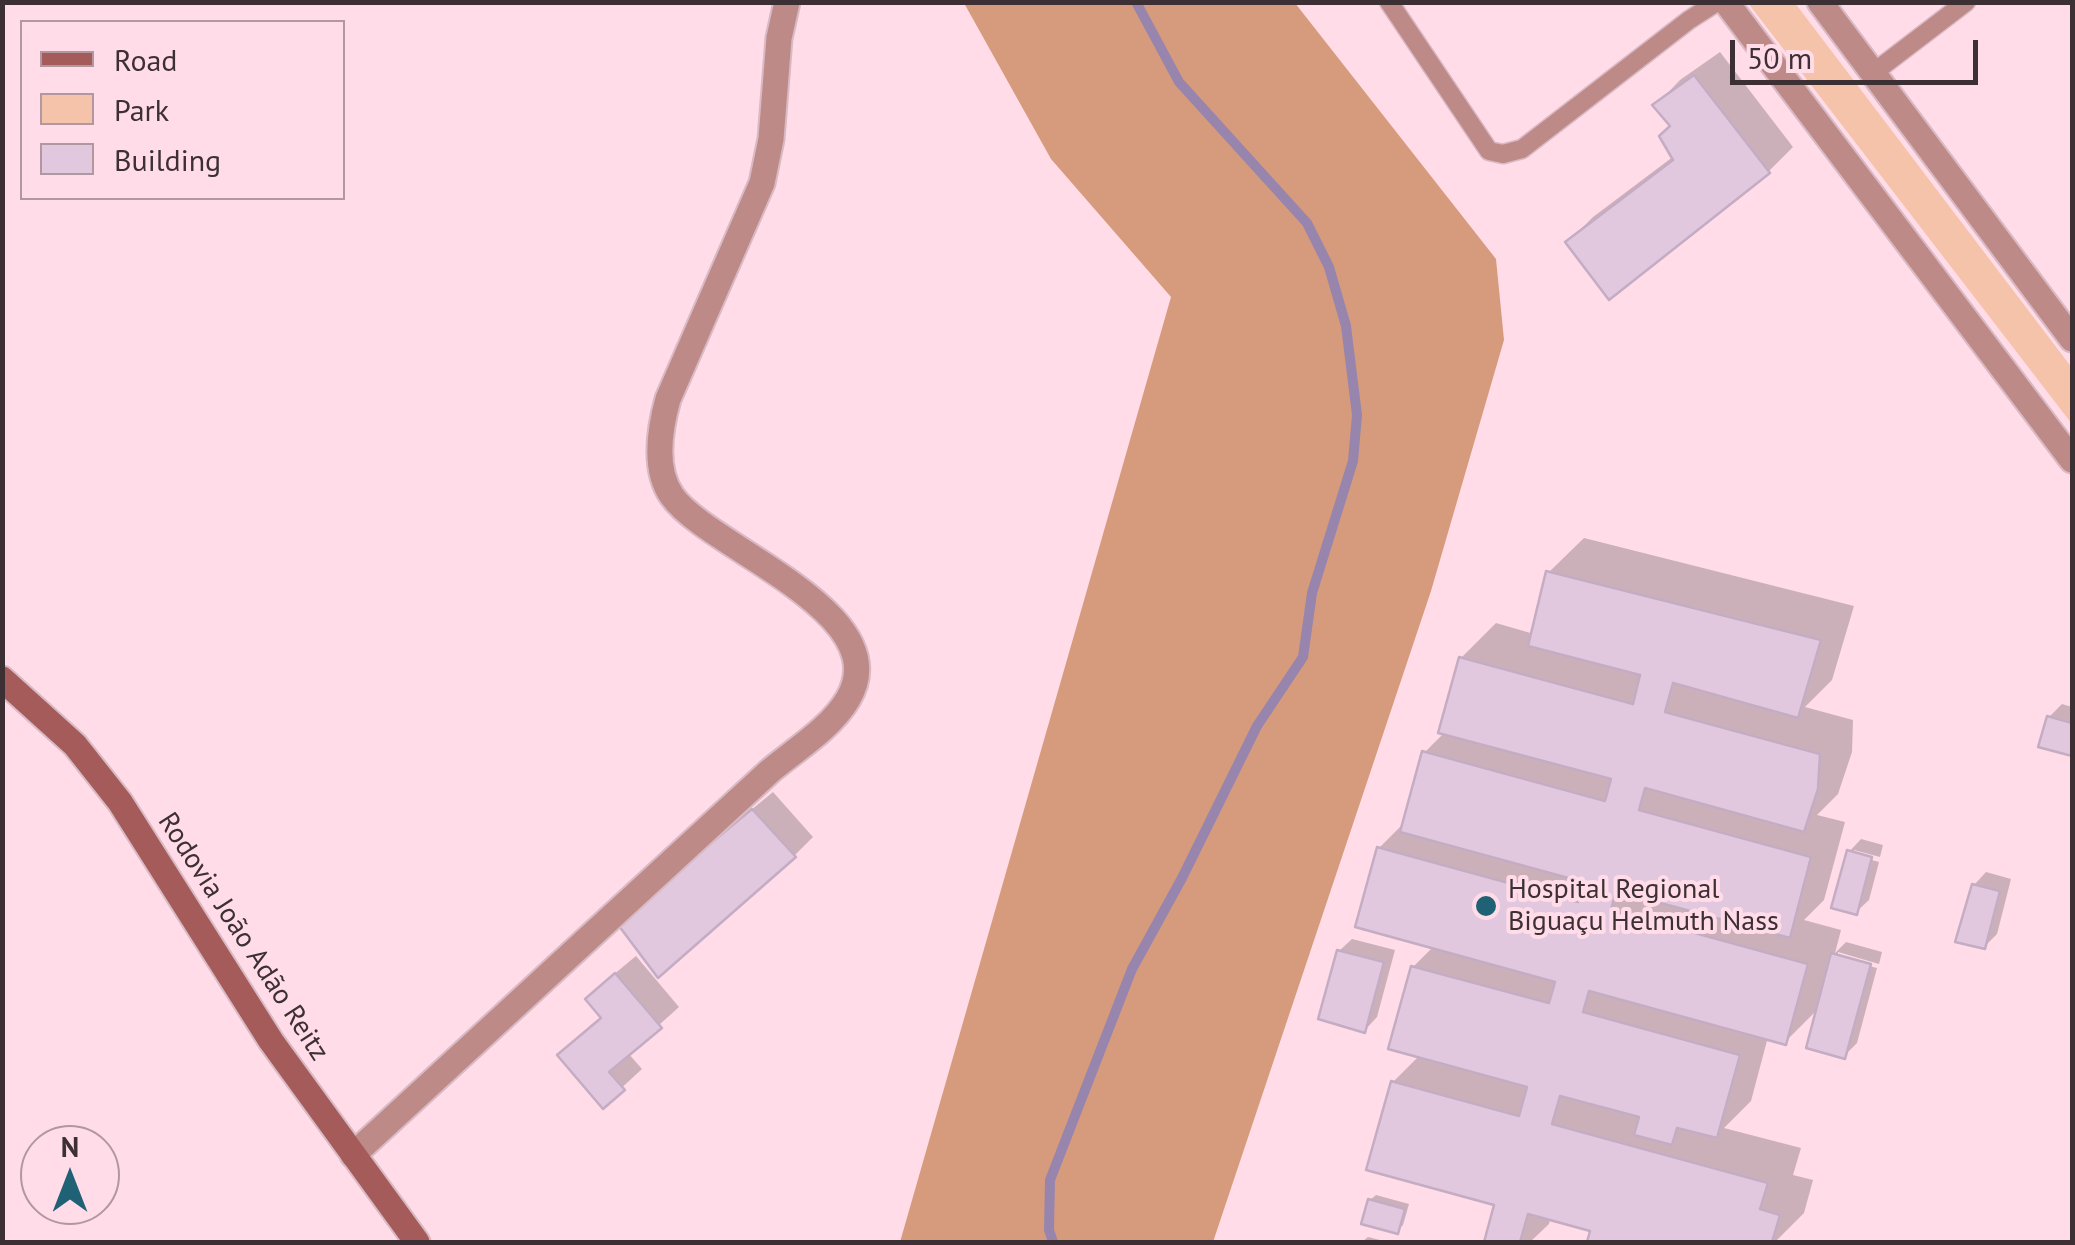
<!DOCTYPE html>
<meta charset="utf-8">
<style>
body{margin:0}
#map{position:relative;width:2075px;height:1245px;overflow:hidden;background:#ffdce8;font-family:"PT Sans",sans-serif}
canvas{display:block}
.frame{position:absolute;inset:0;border:5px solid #3d3034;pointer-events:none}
.legend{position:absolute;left:20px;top:20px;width:325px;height:180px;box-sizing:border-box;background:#ffdce8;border:2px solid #b197a0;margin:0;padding:12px 18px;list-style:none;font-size:30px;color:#3d3034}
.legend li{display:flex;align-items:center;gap:20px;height:50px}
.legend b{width:50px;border:2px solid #b197a0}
.north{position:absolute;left:20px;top:1125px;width:100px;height:100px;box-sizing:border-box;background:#ffdce8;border:2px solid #b197a0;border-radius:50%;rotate:0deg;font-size:28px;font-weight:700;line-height:40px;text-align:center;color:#3d3034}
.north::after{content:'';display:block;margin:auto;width:35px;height:45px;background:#1f6275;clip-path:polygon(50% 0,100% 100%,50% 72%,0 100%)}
.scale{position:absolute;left:1730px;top:40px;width:248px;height:45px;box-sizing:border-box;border:5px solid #3d3034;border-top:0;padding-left:12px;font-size:30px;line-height:35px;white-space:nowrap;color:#3d3034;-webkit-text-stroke:8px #ffdce8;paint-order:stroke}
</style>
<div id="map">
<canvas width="2075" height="1245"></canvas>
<div class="frame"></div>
<ul class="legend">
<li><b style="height:12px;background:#a55b5a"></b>Road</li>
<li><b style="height:28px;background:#f5c3aa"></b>Park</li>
<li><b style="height:28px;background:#e1c8df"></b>Building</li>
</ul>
<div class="north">N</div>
<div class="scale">50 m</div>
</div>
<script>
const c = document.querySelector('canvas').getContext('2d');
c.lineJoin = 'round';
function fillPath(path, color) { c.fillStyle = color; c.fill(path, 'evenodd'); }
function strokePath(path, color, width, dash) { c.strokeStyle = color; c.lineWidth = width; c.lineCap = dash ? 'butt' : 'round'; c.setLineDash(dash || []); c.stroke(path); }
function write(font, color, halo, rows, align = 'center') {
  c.font = font + ' "PT Sans",sans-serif'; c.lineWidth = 8; c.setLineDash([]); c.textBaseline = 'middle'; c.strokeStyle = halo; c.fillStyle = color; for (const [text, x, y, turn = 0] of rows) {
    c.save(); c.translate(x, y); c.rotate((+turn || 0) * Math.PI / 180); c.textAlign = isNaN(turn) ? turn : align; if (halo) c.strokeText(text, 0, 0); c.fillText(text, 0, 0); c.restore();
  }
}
fillPath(new Path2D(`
 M 1748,3 L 1795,3 L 2072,368 L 2072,424 Z`), '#f5c3aa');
fillPath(new Path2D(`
 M 964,3 L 1295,3 L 1496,259 L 1504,340 L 1431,591 L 1213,1242 L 900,1242 L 1171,297 L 1051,159 Z`), '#d69b7d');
fillPath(new Path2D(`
 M 1720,52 L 1793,147 L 1768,172 L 1568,242 L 1593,217 L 1674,156 L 1673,125 L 1656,105 L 1680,80 Z
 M 1584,538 L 1854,606 L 1832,680 L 1805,707 L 1853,720 L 1852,752 L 1838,794 L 1817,815 L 1845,822 L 1824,900 L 1804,920 L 1841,930 L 1835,953 L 1846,942 L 1882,952 L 1879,964 L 1838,952 L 1838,958 L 1877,968 L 1857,1043 L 1844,1056 L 1819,1008 L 1785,1042 L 1768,1037 L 1751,1101 L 1724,1128 L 1801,1148 L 1793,1175 L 1813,1180 L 1804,1213 L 1775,1242 L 1589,1242 L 1593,1229 L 1550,1218 L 1549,1224 L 1530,1242 L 1487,1242 L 1497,1203 L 1393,1082 L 1420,1055 L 1413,967 L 1434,946 L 1379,848 L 1405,822 L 1424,753 L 1445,732 L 1461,658 L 1496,623 L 1534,634 L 1549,572 Z
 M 2062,704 L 2072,707 L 2072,754 L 2041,745 L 2049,717 Z
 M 773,792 L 813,837 L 794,856 L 638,903 Z
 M 1861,839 L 1883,845 L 1880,857 L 1854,850 L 1854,855 L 1879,862 L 1869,900 L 1856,912 L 1849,852 Z
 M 1986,872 L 2011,879 L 1997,934 L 1984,947 L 1974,885 Z
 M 1352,939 L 1395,950 L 1377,1017 L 1365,1030 L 1339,951 Z
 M 636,956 L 679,1007 L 628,1053 L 642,1069 L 603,1105 L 560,1055 L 603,1016 L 607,980 Z
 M 1376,1195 L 1409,1204 L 1403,1225 L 1397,1231 L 1370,1200 Z
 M 1368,1237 L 1388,1242 L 1362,1242 Z`), '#0003');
strokePath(new Path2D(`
 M 1053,1242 L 1049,1230 L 1050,1180 L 1132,969 L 1182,878 L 1257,726 L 1303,657 L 1312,593 L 1353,461 L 1357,415 L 1346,326 L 1329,267 L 1307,223 L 1179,82 L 1136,2`), '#9785ae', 10);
const building = new Path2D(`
 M 1694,75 L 1770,173 L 1609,300 L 1565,242 L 1673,160 L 1659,136 L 1670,126 L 1652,105 Z
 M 1546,571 L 1821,640 L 1798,718 L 1673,683 L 1665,712 L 1820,754 L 1818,789 L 1804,832 L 1645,788 L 1639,810 L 1811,857 L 1790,938 L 1616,891 L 1611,910 L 1808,964 L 1786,1045 L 1589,991 L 1583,1012 L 1740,1055 L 1717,1138 L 1677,1128 L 1672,1145 L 1634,1135 L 1639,1117 L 1560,1096 L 1552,1124 L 1768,1183 L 1760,1209 L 1780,1215 L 1772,1242 L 1587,1242 L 1590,1231 L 1528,1214 L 1520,1242 L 1484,1242 L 1494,1205 L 1366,1170 L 1391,1081 L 1519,1116 L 1527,1087 L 1388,1049 L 1411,966 L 1549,1003 L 1555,982 L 1355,927 L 1377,847 L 1578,902 L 1583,882 L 1400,832 L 1422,751 L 1605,801 L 1611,779 L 1438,733 L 1459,657 L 1633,704 L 1640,675 L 1528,646 Z
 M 2047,716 L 2072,723 L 2072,756 L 2038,747 Z
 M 752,809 L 796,857 L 658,978 L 616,922 Z
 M 1847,850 L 1872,857 L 1857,915 L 1831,908 Z
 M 1972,884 L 2000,891 L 1985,949 L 1955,942 Z
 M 1337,950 L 1384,962 L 1365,1033 L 1318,1019 Z
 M 1831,953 L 1871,964 L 1845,1059 L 1806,1048 Z
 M 615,973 L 662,1028 L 609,1072 L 625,1090 L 603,1109 L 557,1055 L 601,1018 L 585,999 Z
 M 1368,1199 L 1405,1209 L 1398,1234 L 1361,1224 Z`);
fillPath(building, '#e1c8df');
strokePath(building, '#c4acc3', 2.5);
const service = new Path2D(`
 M 1389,2 L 1489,151 L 1503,154 L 1522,149 L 1689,20 L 1717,2
 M 1873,73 L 1966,2`);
const minor = new Path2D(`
 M 1726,2 L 2072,460
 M 1820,2 L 2072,339
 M 353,1155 L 770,771 C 795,750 831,728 848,699 C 899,612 708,548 672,496 C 653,469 660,428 668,399 L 762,183 L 771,139 L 779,38 L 787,2`);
const secondary = new Path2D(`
 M 2,679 L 75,745 L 120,802 L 271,1041 L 417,1242`);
strokePath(service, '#d8bac4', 21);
strokePath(minor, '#d8bac4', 29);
strokePath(secondary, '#d8bac4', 29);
strokePath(service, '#be8a88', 18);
strokePath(minor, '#be8a88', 25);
strokePath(secondary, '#a55b5a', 25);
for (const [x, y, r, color] of [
 [1486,906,12,"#1f6275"]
]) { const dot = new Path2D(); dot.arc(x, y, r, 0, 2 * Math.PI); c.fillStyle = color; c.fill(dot); strokePath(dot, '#ffdce8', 4); }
write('28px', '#3d3034', '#ffdce8', [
 ["Hospital Regional",1508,890],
 ["Biguaçu Helmuth Nass",1508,922]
], 'left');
write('28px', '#3d3034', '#ffdce8', [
 ["Rodovia João Adão Reitz",243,937,57]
]);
</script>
